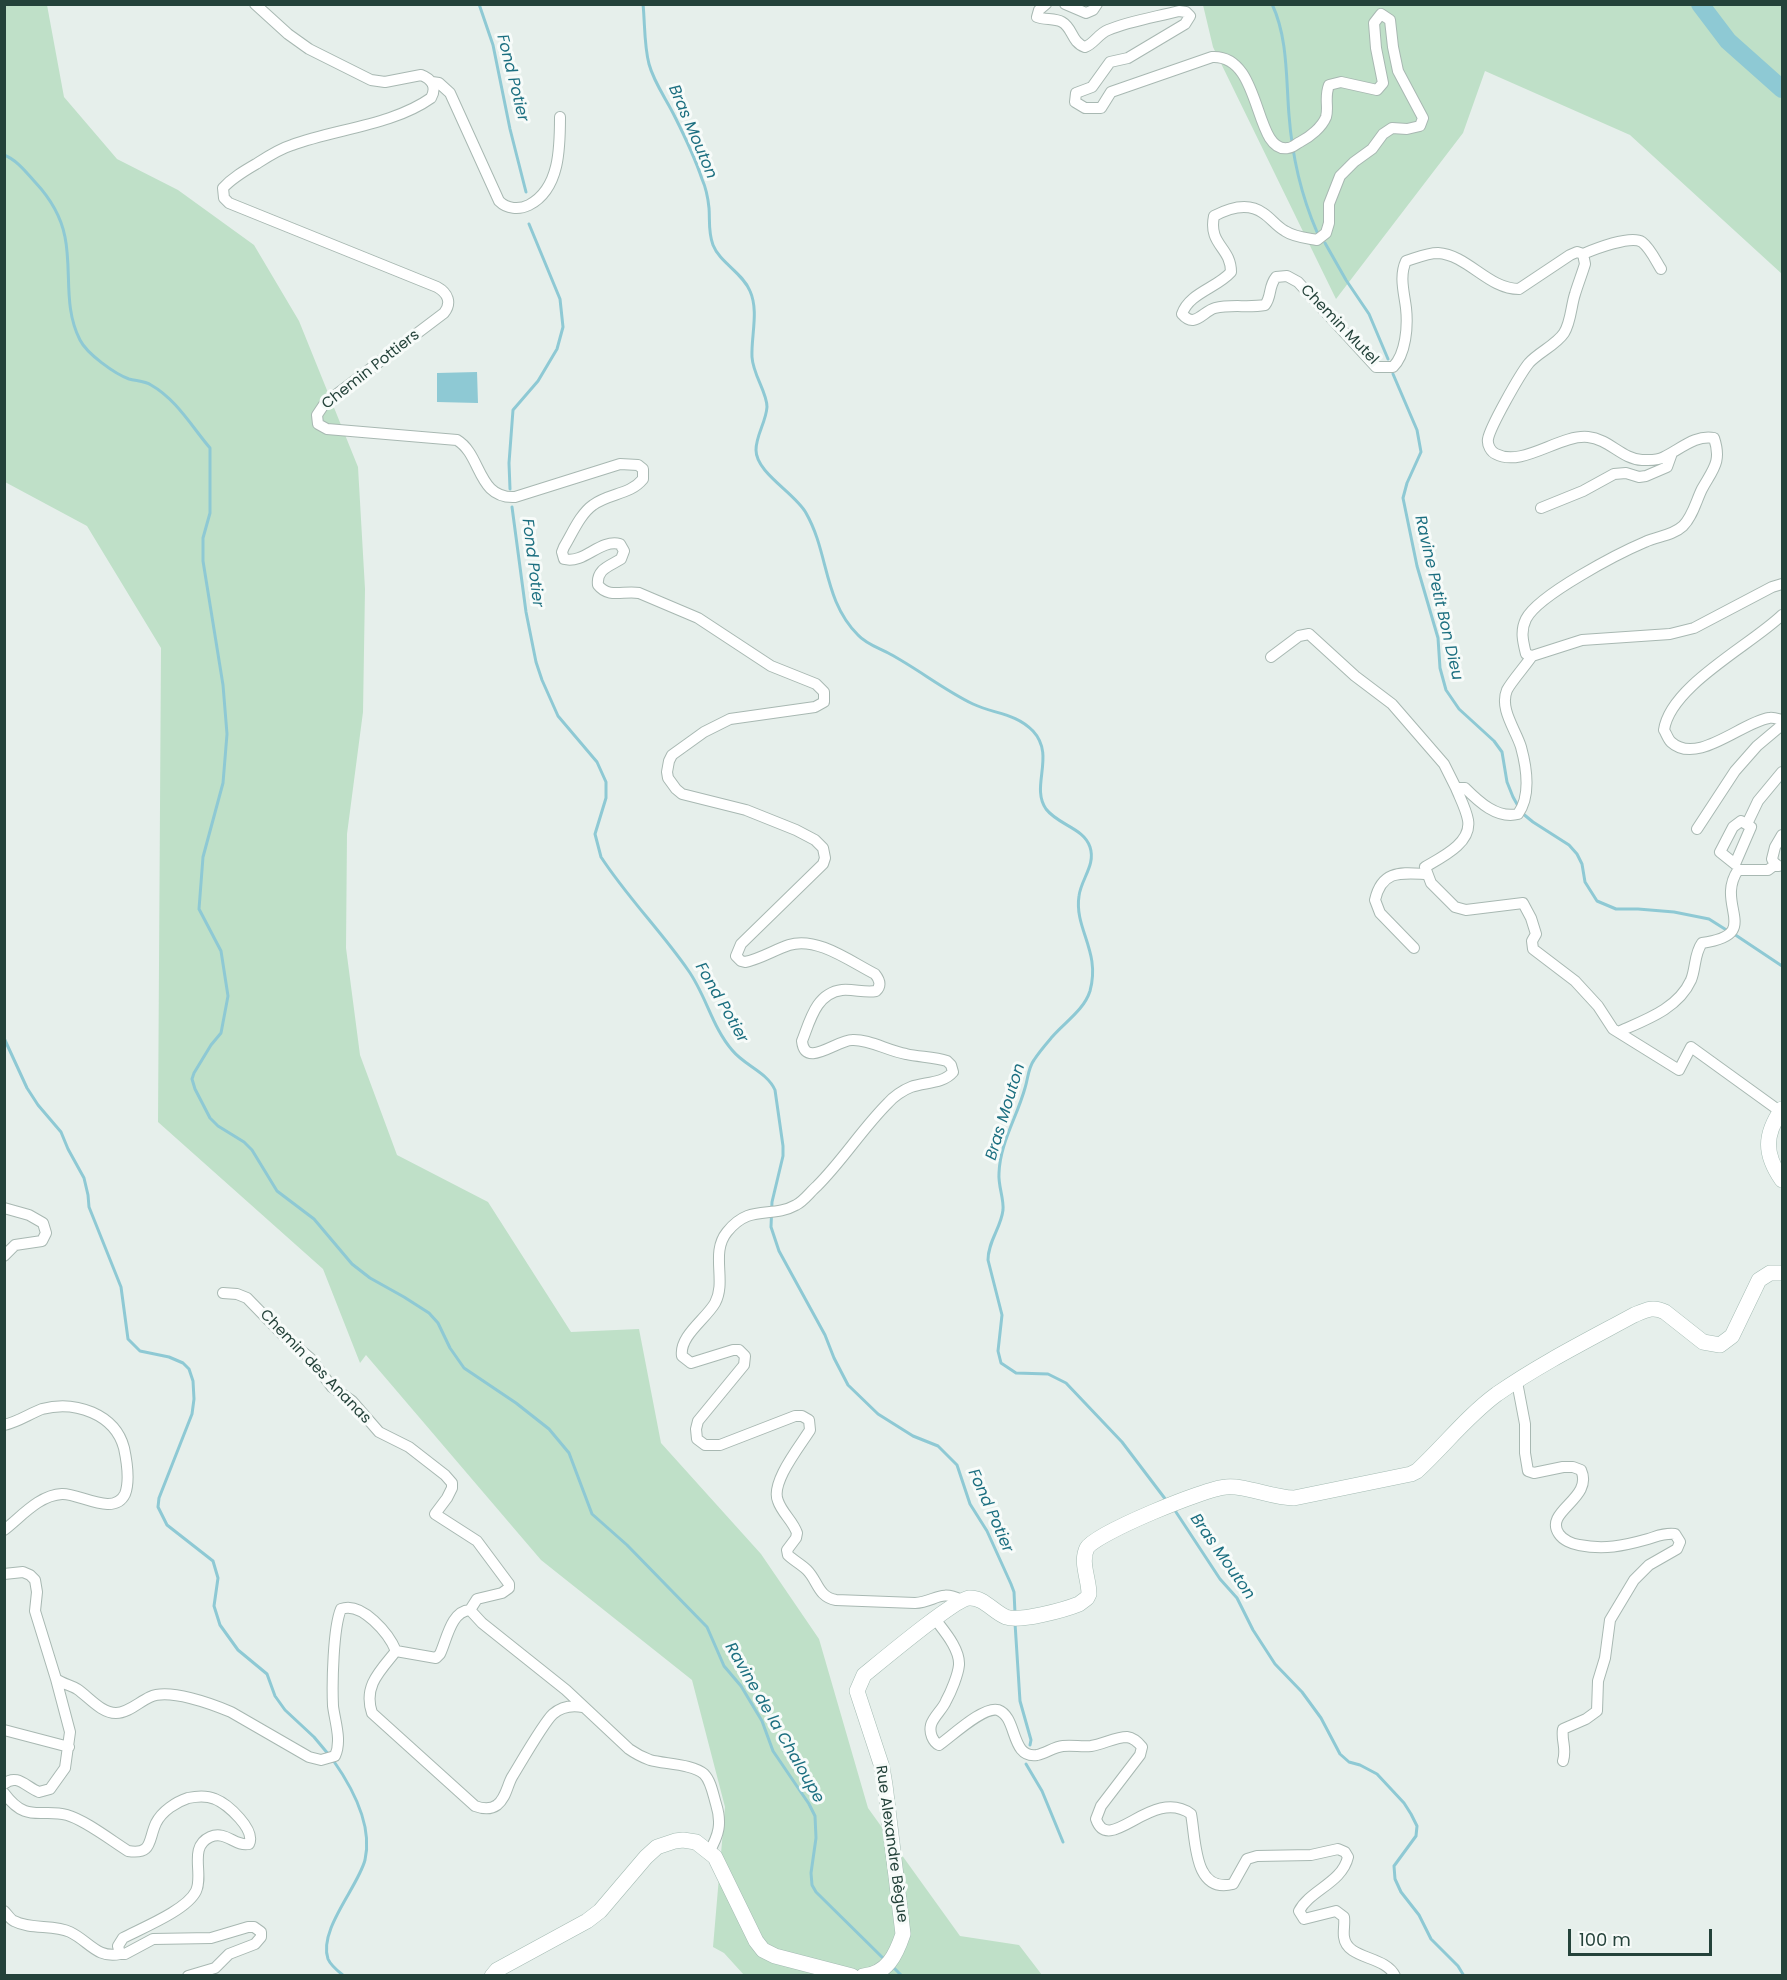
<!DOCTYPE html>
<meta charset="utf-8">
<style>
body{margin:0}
#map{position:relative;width:1787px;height:1980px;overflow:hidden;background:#e6efeb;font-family:Poppins,sans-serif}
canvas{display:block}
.frame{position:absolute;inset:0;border:6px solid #24423a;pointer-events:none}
.scale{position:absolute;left:1568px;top:1929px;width:144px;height:27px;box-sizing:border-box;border:3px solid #24423a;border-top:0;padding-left:8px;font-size:18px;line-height:21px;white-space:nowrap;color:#24423a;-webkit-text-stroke:4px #f7fbf9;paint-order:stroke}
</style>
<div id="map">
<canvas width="1787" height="1980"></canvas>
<div class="frame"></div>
<div class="scale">100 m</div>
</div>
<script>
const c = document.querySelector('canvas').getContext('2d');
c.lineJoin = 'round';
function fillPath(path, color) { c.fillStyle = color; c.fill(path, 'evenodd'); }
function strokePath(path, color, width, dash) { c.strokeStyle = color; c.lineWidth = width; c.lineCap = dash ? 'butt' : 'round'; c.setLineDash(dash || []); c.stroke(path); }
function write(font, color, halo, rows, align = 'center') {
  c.font = font + ' Poppins,sans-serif'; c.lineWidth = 6; c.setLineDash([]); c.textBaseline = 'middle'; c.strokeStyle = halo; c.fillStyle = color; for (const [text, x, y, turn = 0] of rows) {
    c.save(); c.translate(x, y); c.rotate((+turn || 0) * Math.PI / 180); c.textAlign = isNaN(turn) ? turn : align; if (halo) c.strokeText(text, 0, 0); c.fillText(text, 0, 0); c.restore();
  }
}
fillPath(new Path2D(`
 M 4,5 L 47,5 L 64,97 L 117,159 L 178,190 L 254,245 L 299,321 L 358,467 L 365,589 L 363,712 L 347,834 L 346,948 L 360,1055 L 397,1155 L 488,1202 L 571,1332 L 639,1329 L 661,1443 L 761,1554 L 819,1639 L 868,1808 L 960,1936 L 1019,1945 L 1042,1975 L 744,1975 L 724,1953 L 713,1947 L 725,1807 L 692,1680 L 541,1560 L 366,1355 L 360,1363 L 323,1269 L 158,1122 L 161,648 L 87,526 L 5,482 Z
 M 1203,5 L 1782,5 L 1782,274 L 1630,135 L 1485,71 L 1463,133 L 1336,299 L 1213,47 Z`), '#bfe0c8');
fillPath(new Path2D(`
 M 477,372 L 478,403 L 437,402 L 437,373 Z`), '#8ec9d4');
strokePath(new Path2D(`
 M 479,4 L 493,45 L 510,129 L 526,192
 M 643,4 C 645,24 644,45 649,64 C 654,83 667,100 675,117 C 685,137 695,158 702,179 C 706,188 708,198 709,208 C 710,220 708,232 713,245 C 720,263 742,272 750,291 C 759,311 751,336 752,357 C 753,375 767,392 767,407 C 766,422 756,435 756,450 C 756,473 795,493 806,513 C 829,553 823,600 858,635 C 866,644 879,648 890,654 C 918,669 944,690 973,704 C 994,714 1016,713 1033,731 C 1056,756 1030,786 1046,809 C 1058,825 1084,828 1090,847 C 1096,865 1081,879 1079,896 C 1074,929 1101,951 1090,991 C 1084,1010 1065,1022 1052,1037 C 1046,1044 1039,1052 1034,1060 C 1028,1068 1028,1079 1025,1088 C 1017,1117 1000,1143 999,1173 C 998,1186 1004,1198 1003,1210 C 1001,1228 988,1241 988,1260 L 1002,1315 L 998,1351 L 1001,1363 L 1016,1373 L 1048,1374 L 1066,1383 L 1122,1442 L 1166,1500
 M 1272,4 C 1288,38 1286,79 1289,115 C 1292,155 1301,195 1317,232
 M 4,155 C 17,160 26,172 35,182 C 49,197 61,216 65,237 C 72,271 63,307 80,340 C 87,354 115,374 129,379 C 136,381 145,381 151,385 C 176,399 192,427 210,448 L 210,513 L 203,538 L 203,561 L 223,685 L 227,734 L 223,783 L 203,857 L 199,909 L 221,951 L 228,996 L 221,1033 L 211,1045 L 194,1073 L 192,1079 L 195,1089 L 210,1118 L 218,1126 L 244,1142 L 252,1150 L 277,1191 L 314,1219 L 352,1264 L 370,1278 L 404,1297 L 429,1313 L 438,1323 L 450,1348 L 464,1368 L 516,1403 L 549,1429 L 569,1453 L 592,1514 L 627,1545 L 707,1627 L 724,1666 L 741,1686 L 762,1721 L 773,1751 L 809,1804 L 815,1816 L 816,1838 L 811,1873 L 812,1885 L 816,1892 L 885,1960
 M 1325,243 L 1346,280 L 1369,314 L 1388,359
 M 1393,374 L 1417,430 L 1421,452 L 1407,483 L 1403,498 L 1417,566 L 1438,638 L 1440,668 L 1446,690 L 1459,709 L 1494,741 L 1502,752 L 1507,782 L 1513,797 L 1522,813 L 1533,822 L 1569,845 L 1577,854 L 1582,864 L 1585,882 L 1597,901 L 1616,909 L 1638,909 L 1674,912 L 1709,919 L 1728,931
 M 510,489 L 509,463 L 513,410 L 538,381 L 557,349 L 563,327 L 560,299 L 529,224
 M 512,507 L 526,612 L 536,662 L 542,680 L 558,716 L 597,762 L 606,782 L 606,798 L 595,834 L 601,857 C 627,897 661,931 688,970 C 706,995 712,1027 732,1050 C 745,1066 767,1072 775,1090 L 783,1146 L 783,1156 L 772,1202 L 771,1227 L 779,1251 L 825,1335 L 834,1358 L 848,1385 L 878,1414 L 913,1436 L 938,1446 L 957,1465 L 970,1504 L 987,1531 L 1011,1584 L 1014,1592 L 1015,1613
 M 1734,934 L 1782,966
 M 4,1038 L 27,1088 L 38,1105 L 61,1132 L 68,1149 L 84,1178 L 88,1195 L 89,1207 L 121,1287 L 128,1339 L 140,1351 L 169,1357 L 183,1363 L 189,1369 L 193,1381 L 194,1399 L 192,1414 L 159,1498 L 158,1507 L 167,1525 L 213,1561 L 218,1578 L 214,1606 L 220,1625 L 238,1650 L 267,1674 L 275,1696 L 285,1710 L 314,1737 L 329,1755
 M 1174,1509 L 1220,1579 L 1237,1598 L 1253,1630 L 1275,1664 L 1302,1692 L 1321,1718 L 1340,1754 L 1349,1762 L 1360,1765 L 1377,1774 L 1404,1803 L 1411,1814 L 1417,1826 L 1416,1836 L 1394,1866 L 1395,1879 L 1401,1892 L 1419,1915 L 1431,1939 L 1458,1966 L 1464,1976
 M 1015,1623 L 1020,1701 L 1031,1740 L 1030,1745
 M 333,1760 C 352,1787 373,1825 365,1860 C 358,1887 318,1930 328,1959 C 331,1966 338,1971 344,1976
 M 1026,1764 L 1042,1791 L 1063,1842
 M 892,1966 L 902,1976`), '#8ec9d4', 3);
strokePath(new Path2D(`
 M 1700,4 L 1728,41 L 1782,89`), '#8ec9d4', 18);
const street = new Path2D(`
 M 255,4 L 288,34 L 309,49 L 371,80 L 385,82 L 421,75 C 432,79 437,87 431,98 C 393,125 336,129 292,145 C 279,149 267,157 256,164 C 244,171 232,178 223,188 L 224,198 L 229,203 L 437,287 C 448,293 452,303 444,313 L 325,403 L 317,415 L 318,424 L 327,429 L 457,440 C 482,455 477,499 515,497 L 620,464 L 638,465 L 643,469 L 643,479 C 630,495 609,493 593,505 C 580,514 572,534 564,547 L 562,552 L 564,559 C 585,564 599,539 620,544 L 624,551 L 621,559 C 610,566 596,569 598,585 C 609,599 624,590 639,593 L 698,618 L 771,666 L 816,684 L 824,692 L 824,702 L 815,707 L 730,719 L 704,732 L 672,755 L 669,761 L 667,772 L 668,778 L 676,789 L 682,794 L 746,810 L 796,830 L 815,840 L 823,848 L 825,858 L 823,864 L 741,944 L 736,956 L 741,961 L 745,962 C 760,959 774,950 789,945 C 817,936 851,962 875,974 C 879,979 882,985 876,991 C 865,993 854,989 842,990 C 816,993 810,1021 802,1041 C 805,1069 837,1040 852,1040 C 869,1039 888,1051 906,1054 C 919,1057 934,1057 947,1061 L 951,1065 L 953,1072 C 943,1084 924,1082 911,1087 C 903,1090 893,1097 888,1103 C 862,1129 843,1160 817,1186 C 810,1192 804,1201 796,1205 C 771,1219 750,1203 727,1232 C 710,1253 727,1281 715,1303 C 706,1319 679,1336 682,1356 L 691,1363 L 733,1350 L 739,1350 L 745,1356 L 744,1365 L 698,1421 L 696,1429 L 697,1439 L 705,1445 L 720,1445 L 795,1416 L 802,1416 L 809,1420 L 810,1430 C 800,1446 770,1483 778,1501 C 782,1513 793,1521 797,1533 L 796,1538 L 787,1550 L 788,1555 C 793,1560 801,1564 807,1570 C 818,1581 818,1597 836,1600 L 915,1603 C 935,1602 940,1589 961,1600
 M 1046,4 L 1039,10 L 1037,17 C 1045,20 1055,18 1062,22 C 1073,28 1071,42 1085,47 C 1094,44 1098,34 1108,30 C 1130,21 1156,17 1179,11 L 1186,12 L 1190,16 L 1185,24 L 1128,58 L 1110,62 L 1092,87 L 1076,93 L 1075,102 L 1085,108 L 1101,108 L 1111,92 L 1212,57 C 1263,54 1253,154 1288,148 C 1292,148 1296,144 1300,142 C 1310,137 1322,127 1326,117 C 1329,107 1324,98 1329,85 L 1341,82 L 1377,90 L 1383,83 L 1376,48 L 1374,23 L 1381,14 L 1390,20 L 1393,47 L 1398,71 L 1423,118 L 1420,126 L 1407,129 L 1392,128 L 1383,134 L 1372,149 L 1354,162 L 1340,176 L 1329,204 L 1329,223 L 1326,233 L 1317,240 C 1306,238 1294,237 1285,231 C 1276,226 1271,218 1263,213 C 1248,202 1229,208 1214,216 C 1208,245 1231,247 1231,272 C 1217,288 1189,293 1182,314 C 1195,329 1203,311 1215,308 C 1231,304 1249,308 1265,305 C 1272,296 1268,287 1276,277 L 1287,276 L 1298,282 L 1376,367 L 1393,367 C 1406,354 1408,326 1406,308 C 1404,292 1399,276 1406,261 C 1416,258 1427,253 1438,253 C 1468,255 1488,289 1519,289 L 1570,255 L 1577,252 L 1583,254 L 1585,264 C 1582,274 1578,284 1575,294 C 1571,306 1571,322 1564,333 C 1556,345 1539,352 1529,363 C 1520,374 1490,427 1488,439 C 1487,445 1491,452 1496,454 C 1522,468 1560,434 1588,437 C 1609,439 1622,459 1642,460 C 1650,460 1657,461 1664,457 C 1679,450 1696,434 1714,438 C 1722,462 1713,469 1702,489 C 1696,501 1693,516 1683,526 C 1672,536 1658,536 1645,542 C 1619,553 1538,595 1526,619 C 1520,631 1523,642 1526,654 L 1532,656 L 1582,640 L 1670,634 L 1694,628 L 1772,587 L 1782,584
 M 1065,4 L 1086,13 L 1093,10 L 1097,4
 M 432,82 L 439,83 L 450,93 L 499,201 C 507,209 519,210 529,205 C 560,189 560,147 560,117
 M 1583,254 C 1595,249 1631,235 1642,242 C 1650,248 1656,261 1661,269
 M 1541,508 L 1583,491 L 1614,474 L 1626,473 L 1639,477 L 1646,476 L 1667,467 L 1672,453
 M 1782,615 C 1751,645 1670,686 1664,730 C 1666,733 1668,739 1671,742 C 1697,766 1742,722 1769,718 C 1773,717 1778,719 1782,720
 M 1271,657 L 1299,636 L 1309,634 L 1355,676 L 1392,704 L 1444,764 L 1456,788 L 1465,788 C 1479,802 1497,819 1518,814 C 1531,796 1527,769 1521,747 C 1516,730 1499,709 1507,690 C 1511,682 1526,665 1532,656
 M 1456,788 C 1460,798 1466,809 1468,820 C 1472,843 1442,857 1425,867 L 1431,883 L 1455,907 L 1466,910 L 1523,903 L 1531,918 L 1536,934 L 1532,941 L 1533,949 L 1575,981 L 1598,1006 L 1613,1029 L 1679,1070 L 1691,1047 L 1781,1112
 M 1741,821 L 1751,827 L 1735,864 L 1720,852 L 1733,827 Z
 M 1747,824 L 1758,801 L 1782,772
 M 1697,829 L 1735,771 L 1757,746 L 1782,725
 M 1779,866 L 1776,866 L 1772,859 L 1775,847 L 1782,835
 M 1414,948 L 1380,913 L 1375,900 C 1382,869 1402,873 1427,874
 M 1618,1032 C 1645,1020 1678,1009 1691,980 C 1696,968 1694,954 1702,943 C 1764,934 1714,906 1738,870 L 1768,870 L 1776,864
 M 4,1208 L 29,1215 L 43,1223 L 46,1233 L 42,1241 L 15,1245 L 4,1256
 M 223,1293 L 237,1294 L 247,1298 L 284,1336 L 310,1358 L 332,1387 L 352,1401 L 379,1432 L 409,1447 L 445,1475 L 452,1483 L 452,1488 L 447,1498 L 435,1514 L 477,1541 L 509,1584 L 509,1588 L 502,1593 L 477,1599 L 470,1610
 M 1517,1382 L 1525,1424 L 1525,1453 L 1528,1471 L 1534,1473 L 1563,1467 L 1573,1467 L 1581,1470 C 1594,1499 1543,1511 1559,1534 C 1563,1540 1572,1544 1579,1545 C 1604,1550 1623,1546 1648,1539 C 1658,1536 1664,1533 1675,1534 L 1680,1542 L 1677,1549 L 1649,1565 L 1634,1580 L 1610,1620 L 1605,1658 L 1598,1681 L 1597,1711 L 1586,1719 L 1563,1729 C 1561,1741 1567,1748 1563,1761
 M 4,1425 C 18,1422 29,1414 42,1409 C 75,1400 115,1414 124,1448 C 127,1462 130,1481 125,1494 C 114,1517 79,1493 62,1494 C 39,1495 21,1517 4,1530
 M 4,1574 L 23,1572 L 30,1575 L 35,1580 L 37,1592 L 35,1611 L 56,1679 L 70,1732 L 65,1768 L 50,1789 L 39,1792 C 26,1787 17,1773 4,1784
 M 935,1619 C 944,1631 960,1649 959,1665 C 958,1675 951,1692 946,1701 C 943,1709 933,1717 931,1725 C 929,1733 933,1742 939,1745 C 951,1737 983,1706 998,1710 C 1018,1717 1010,1759 1037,1755 C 1046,1753 1054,1747 1063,1746 C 1073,1745 1082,1747 1091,1746 C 1103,1744 1116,1737 1127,1737 C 1134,1738 1138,1742 1142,1747 L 1140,1755 L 1101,1806 L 1096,1819 C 1109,1857 1152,1786 1191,1814 C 1196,1839 1193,1894 1233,1884 L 1247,1859 L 1257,1856 L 1311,1855 L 1338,1849 L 1345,1852 L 1348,1857 C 1342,1883 1310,1890 1299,1911 L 1304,1919 L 1336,1911 L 1344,1917 C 1345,1924 1343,1931 1344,1937 C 1347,1960 1385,1955 1395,1976
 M 396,1651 L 436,1658 L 440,1654 C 447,1639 451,1611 470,1610 L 482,1623 L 566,1690 L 629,1749 C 636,1754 642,1757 650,1760 C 664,1764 693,1764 704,1774 C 711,1781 713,1794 716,1804 C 722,1823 719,1835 709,1852
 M 396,1651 C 380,1671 363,1686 372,1713 L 475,1806 C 483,1809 490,1810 497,1805 C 506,1798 507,1786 512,1777 C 520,1764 544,1722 553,1714 C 562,1706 572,1705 583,1707
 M 56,1679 C 63,1684 70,1685 77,1689 C 89,1697 101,1713 116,1713 C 128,1713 139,1702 150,1697 C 169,1688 212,1704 231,1712 L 309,1757 L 321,1760 L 335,1756 C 342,1741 335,1722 333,1706 C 332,1684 333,1628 341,1609 C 362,1601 389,1634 396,1651
 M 4,1730 L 69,1747
 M 4,1793 C 27,1824 40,1808 67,1815 C 85,1820 112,1841 128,1851 C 153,1855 148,1840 156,1823 C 162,1811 176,1802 188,1798 C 197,1796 206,1795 215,1799 C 228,1804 256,1830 249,1844 C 235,1847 226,1830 210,1837 C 188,1847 204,1874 196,1891 C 187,1910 142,1928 123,1938 L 118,1946 L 120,1954 L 125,1954 L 153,1939 L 211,1938 L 248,1927 L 254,1927 L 261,1932 L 261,1937 L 255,1944 L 229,1954 L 215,1968 L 188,1976
 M 4,1911 C 7,1914 11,1920 14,1921 C 31,1930 54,1924 70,1932 C 89,1941 97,1959 120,1954`);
const secondary = new Path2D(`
 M 1782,1109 C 1764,1135 1764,1154 1782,1180
 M 492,1976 L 497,1970 L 587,1921 L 600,1911 L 646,1857 L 657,1847 L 675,1841 L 683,1840 L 696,1842 L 715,1857 L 756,1941 L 763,1950 L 775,1956 L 852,1976
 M 863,1976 C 887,1974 896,1955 903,1934 L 885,1785 L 882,1767 L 857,1691 L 864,1675 C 880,1662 955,1599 969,1598 C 984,1597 993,1612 1006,1617 C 1020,1622 1064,1610 1079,1604 L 1087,1598 L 1089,1594 C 1089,1579 1080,1562 1087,1548 C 1096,1533 1206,1488 1226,1487 C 1246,1485 1272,1498 1294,1498 L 1411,1474 L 1417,1471 C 1444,1446 1467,1416 1497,1394 C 1540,1364 1588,1340 1634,1315 C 1646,1310 1653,1306 1665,1312 L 1703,1342 L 1720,1345 L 1732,1336 L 1759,1280 L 1770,1273 L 1782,1273`);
strokePath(street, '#a8b8b2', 12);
strokePath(secondary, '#a4bbb3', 16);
strokePath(street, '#fff', 10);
strokePath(secondary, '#fff', 15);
write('15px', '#24423a', '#f7fbf9', [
 ["Chemin Mutel",1339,325,46],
 ["Chemin Pottiers",371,370,-38],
 ["Chemin des Ananas",315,1367,46],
 ["Rue Alexandre Bègue",891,1844,82]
]);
write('italic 16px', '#1c6f80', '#f7fbf9', [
 ["Fond Potier",512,78,76],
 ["Bras Mouton",692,132,67],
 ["Fond Potier",532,563,83],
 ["Ravine Petit Bon Dieu",1438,598,77],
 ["Fond Potier",721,1003,60],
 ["Bras Mouton",1006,1112,-73],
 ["Fond Potier",990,1511,66],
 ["Bras Mouton",1222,1557,55],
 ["Ravine de la Chaloupe",774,1723,60]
]);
</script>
